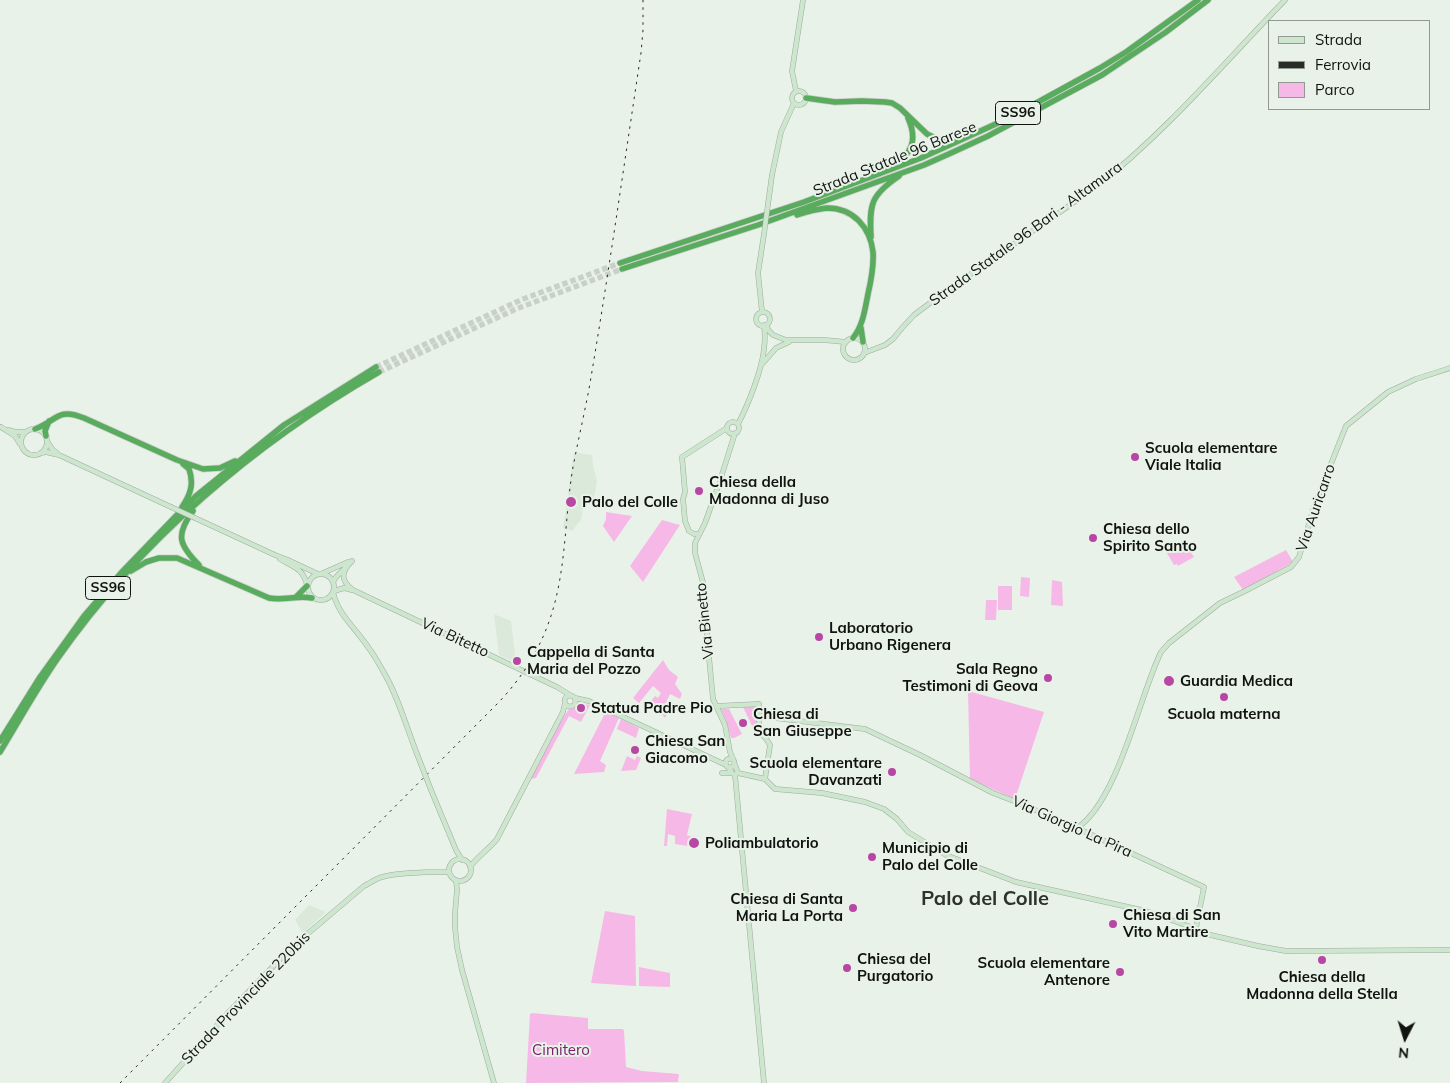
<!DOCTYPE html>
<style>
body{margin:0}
#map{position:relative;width:1450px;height:1083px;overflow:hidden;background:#e9f2e8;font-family:Mulish,sans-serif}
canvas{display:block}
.legend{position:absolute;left:1268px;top:20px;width:162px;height:90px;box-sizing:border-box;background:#e9f2e8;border:1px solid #929992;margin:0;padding:6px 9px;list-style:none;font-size:15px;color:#101310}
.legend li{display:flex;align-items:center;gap:10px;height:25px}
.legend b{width:25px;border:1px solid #929992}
.north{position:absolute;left:1380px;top:1013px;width:50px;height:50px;-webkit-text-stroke:4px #e9f2e8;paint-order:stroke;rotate:185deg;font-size:14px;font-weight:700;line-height:20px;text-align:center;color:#101310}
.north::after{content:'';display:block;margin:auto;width:18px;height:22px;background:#101310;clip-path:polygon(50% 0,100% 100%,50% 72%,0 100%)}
</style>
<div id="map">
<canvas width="1450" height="1083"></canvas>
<ul class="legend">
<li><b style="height:6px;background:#cde6ce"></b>Strada</li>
<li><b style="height:6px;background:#292c29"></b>Ferrovia</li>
<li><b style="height:14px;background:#f6b9e7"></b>Parco</li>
</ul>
<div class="north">N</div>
</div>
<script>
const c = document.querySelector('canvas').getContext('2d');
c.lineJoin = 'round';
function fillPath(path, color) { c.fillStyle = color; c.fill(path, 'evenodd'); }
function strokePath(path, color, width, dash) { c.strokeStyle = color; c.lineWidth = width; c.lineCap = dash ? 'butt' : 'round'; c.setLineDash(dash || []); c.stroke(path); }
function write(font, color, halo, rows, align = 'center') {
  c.font = font + ' Mulish,sans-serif'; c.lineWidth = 4; c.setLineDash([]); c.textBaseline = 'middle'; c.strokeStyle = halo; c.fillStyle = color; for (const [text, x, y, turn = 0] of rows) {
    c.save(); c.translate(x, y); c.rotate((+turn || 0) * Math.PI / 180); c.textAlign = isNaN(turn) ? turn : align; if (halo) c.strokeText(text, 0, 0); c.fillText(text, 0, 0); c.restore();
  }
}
fillPath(new Path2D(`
 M 574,452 L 592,455 L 593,466 L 597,481 L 593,503 L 584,502 L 581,520 L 575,527 L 573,531 L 563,528 Z
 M 494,614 L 511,621 L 516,663 L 499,655 Z
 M 309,905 L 326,912 L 303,934 L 295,920 Z`), '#dae9da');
fillPath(new Path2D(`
 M 606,512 L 632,516 L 614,542 L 603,526 L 606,519 Z
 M 662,520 L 680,525 L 643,582 L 630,566 Z
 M 1183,540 L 1194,557 L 1178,566 L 1177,564 L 1174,565 L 1165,550 Z
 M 1286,550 L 1293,562 L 1243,590 L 1234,577 Z
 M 1021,577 L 1030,578 L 1029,597 L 1020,596 Z
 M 1052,580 L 1062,582 L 1063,606 L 1051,605 Z
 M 998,586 L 1012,586 L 1012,610 L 998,610 Z
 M 986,600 L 997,600 L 996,620 L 985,620 Z
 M 663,660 L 669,670 L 678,677 L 675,684 L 682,694 L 680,699 L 670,694 L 663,709 L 668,712 L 665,718 L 658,709 L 651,705 L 653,703 L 651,701 L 655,696 L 658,698 L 661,693 L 653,686 L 639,703 L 633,698 Z
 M 968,691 L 1044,712 L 1015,799 L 970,779 Z
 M 579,703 L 590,705 L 581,722 L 569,716 L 536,778 L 530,779 L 558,725 L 571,706 Z
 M 754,706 L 757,709 L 756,725 L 753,728 L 743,707 Z
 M 721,709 L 729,709 L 742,734 L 734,738 L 731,738 L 726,720 Z
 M 608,713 L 619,718 L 600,761 L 606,765 L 604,772 L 574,774 L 604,715 Z
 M 621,719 L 639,728 L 636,738 L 617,729 Z
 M 627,756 L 635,760 L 637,756 L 641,758 L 636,770 L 621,771 Z
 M 667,809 L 692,814 L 687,835 L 698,839 L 695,840 L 690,840 L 688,846 L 675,844 L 675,836 L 668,834 L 667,846 L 664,846 Z
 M 605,911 L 635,916 L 636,986 L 591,983 Z
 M 639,967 L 670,973 L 670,987 L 639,986 Z
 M 532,1013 L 588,1018 L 588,1029 L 622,1029 L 624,1030 L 626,1067 L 642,1071 L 679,1074 L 678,1082 L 526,1083 L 530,1014 Z`), '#f6b9e7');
strokePath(new Path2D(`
 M 376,367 L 523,299 L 620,263
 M 379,372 L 516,309 L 622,269`), '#c8d1c8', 5.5, [5.5, 3]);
const secondary = new Path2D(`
 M792 98a7 7 0 1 1 14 0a7 7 0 1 1-14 0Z
 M 796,91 L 792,71 L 803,0
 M 768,204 L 772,175 L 781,132 L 794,103
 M 762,312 L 758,273 L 764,234
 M756 319a7 7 0 1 1 14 0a7 7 0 1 1-14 0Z
 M 766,325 L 769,331 L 773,335 L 786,340 L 824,340 L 846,342
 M843 349a11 11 0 1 1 22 0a11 11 0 1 1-22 0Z
 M 864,353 L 885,345 L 893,339 L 902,328 L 914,315 L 942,294 L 1096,187 C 1166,132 1223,64 1285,0
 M 763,363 L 776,348 L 789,342
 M727 428a6 6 0 1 1 12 0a6 6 0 1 1-12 0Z
 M 738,424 C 748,405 762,370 764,349 C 765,341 765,333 764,325
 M 1,427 L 15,436 L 20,444
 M21 442a13 13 0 1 1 26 0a13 13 0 1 1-26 0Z
 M 8,430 L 16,432 L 25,432
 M 47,441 L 52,449 L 58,454
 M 41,453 L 46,452 L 59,455 L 171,507
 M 195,518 L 275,555 L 288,560 L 318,574
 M 699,534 L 694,534 L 689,531 L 685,521 L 683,499 L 685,492 L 682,457 L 727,428
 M 280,559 C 293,567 303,568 307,585
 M 352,561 C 341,572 340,580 353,590 L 557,687 L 570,695
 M 323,573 L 348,562
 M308 587a13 13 0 1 1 26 0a13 13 0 1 1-26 0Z
 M 333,582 L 336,577 L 345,568
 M 334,591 L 344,588 L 352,590
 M 333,592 C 337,610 348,621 359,635 C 368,646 376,658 383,671 C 398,696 406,726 417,754
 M564.5 701a5.5 5.5 0 1 1 11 0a5.5 5.5 0 1 1-11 0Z
 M 575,698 L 589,701 L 726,765
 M 717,706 L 759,704 L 759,731 L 767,740 L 770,745 L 765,779
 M 759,716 L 865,729 L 920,755 L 993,793 L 1019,803 L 1077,828 L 1204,887 L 1195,933
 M725.5 763a4.5 4.5 0 1 1 9 0a4.5 4.5 0 1 1-9 0Z
 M 733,759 L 730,752 L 725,725 L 713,699 L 707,636 L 705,590 L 695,553 L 695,543 L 705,523 L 719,484 L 735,433
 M 728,767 L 732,773 L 735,775 L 738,773 L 735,765
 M 722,773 L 732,773
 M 738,773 L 765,779 L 775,789 L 822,793 L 865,802 L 884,809 L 897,819 L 908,832 L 946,855 L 1016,882 L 1146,911 L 1191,927 L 1195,933
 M 735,775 L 764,1083
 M 431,790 L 456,850 L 462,860
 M 1077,828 C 1118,801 1139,697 1161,652 L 1169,643 L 1220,603 L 1245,591 L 1291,567 L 1299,557 L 1314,507 L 1346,426 L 1388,392 L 1416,379 L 1450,368
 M449 870a11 11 0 1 1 22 0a11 11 0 1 1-22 0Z
 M 470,867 C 477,857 489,849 497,839 L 563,712 L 565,703
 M 456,880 L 457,890 L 455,913 L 455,927 L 457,947 L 462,970 L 494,1083
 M 1195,933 L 1202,933 L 1258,946 L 1286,951 L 1450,950
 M 165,1083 L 227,1014 L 292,947 L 364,886 C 370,883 375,879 382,877 C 399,872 431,872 449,872`);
const highway = new Path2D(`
 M 806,98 L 835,102 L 862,101 L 885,102 L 892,103 L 900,108 L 927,134 L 937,139 L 946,140 L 965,135
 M 892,167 C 912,154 918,140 908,118
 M 797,215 C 806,212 817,209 827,208 C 853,208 870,227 873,252 C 874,266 871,281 868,294 C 865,309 863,326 853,338
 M 871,237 C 869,204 871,195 899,176
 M 620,263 L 804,202 L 921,158 L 1009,118 L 1100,68 L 1126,52 L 1198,0
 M 622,269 L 758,225 L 924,165 L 951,153 L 988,136 L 1102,75 L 1166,32 L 1208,0
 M 861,328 L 863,342
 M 35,429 C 57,421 57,407 84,418 L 177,460 L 203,469 L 220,468 L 235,461
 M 46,436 L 45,431 L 49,421
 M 182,507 C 191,494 194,483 189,469 L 183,464
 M 193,511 C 175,535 179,545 199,565
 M 131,571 L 146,562 L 159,558 L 177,558 L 269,598 C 284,601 297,595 312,598
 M 296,597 L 307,586
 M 0,741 L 40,677 L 84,616 L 121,573 L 175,517 L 196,496 L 284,425 L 376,367
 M 0,752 C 19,721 37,688 58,658 C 140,541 255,443 379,372`);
strokePath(secondary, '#a1a9a0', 5.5);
strokePath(highway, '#cfd0cf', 7);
strokePath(secondary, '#cde6ce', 4.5);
strokePath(highway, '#59ab5d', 5.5);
strokePath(new Path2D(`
 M 120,1083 L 498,703 C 519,681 536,656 547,627 C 567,576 564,520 573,467 C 578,441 584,415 589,389 C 608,278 624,165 641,53 L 643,30 L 643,0`), '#292c29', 1, [2.5, 5]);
const secondaryBridge = new Path2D(`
 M 764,234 L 768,204
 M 171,507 L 195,518
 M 417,754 L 431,790`);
strokePath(secondaryBridge, '#a1a9a0', 5.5, []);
strokePath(secondaryBridge, '#cde6ce', 4.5);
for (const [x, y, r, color] of [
 [1135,457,5,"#b847a3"],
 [699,491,5,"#b847a3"],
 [571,502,6,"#b847a3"],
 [1093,538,5,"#b847a3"],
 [819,637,5,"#b847a3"],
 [517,661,5,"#b847a3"],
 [1048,678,5,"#b847a3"],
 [1169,681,6,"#b847a3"],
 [1224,697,5,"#b847a3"],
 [581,708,5,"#b847a3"],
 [743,723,5,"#b847a3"],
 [635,750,5,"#b847a3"],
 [892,772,5,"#b847a3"],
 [694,843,6,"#b847a3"],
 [872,857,5,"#b847a3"],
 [853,908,5,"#b847a3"],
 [1113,924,5,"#b847a3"],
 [1322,960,5,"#b847a3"],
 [847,968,5,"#b847a3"],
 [1120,972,5,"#b847a3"]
]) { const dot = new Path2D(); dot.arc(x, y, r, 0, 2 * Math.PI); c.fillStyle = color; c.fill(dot); strokePath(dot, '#e9f2e8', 2); }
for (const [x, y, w] of [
 [1018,113,45],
 [108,588,45]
]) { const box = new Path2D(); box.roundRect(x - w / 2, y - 11.5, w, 23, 4); c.fillStyle = '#e9f2e8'; c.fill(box); strokePath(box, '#101310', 1); }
write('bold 14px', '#101310', null, [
 ["SS96",1018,113],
 ["SS96",108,588]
]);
write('15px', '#101310', '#e9f2e8', [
 ["Strada Statale 96 Barese",895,159,-22],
 ["Strada Statale 96 Bari - Altamura",1026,234,-36],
 ["Via Auricarro",1316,508,-71],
 ["Via Binetto",705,621,-96],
 ["Via Bitetto",455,638,25],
 ["Via Giorgio La Pira",1072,827,24],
 ["Strada Provinciale 220bis",246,998,-46]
]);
write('bold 15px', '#101310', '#e9f2e8', [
 ["Scuola elementare",1145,448],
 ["Viale Italia",1145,465],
 ["Chiesa della",709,482],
 ["Madonna di Juso",709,499],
 ["Palo del Colle",582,502],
 ["Chiesa dello",1103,529],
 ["Spirito Santo",1103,546],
 ["Laboratorio",829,628],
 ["Urbano Rigenera",829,645],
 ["Cappella di Santa",527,652],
 ["Maria del Pozzo",527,669],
 ["Sala Regno",1038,669,"right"],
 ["Testimoni di Geova",1038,686,"right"],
 ["Guardia Medica",1180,681],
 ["Statua Padre Pio",591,708],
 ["Chiesa di",753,714],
 ["San Giuseppe",753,731],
 ["Scuola materna",1224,714,"center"],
 ["Chiesa San",645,741],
 ["Giacomo",645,758],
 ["Scuola elementare",882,763,"right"],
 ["Davanzati",882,780,"right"],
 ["Poliambulatorio",705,843],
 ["Municipio di",882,848],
 ["Palo del Colle",882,865],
 ["Chiesa di Santa",843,899,"right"],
 ["Maria La Porta",843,916,"right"],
 ["Chiesa di San",1123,915],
 ["Vito Martire",1123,932],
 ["Chiesa del",857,959],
 ["Purgatorio",857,976],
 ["Scuola elementare",1110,963,"right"],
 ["Antenore",1110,980,"right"],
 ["Chiesa della",1322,977,"center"],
 ["Madonna della Stella",1322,994,"center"]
], 'left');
write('15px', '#7a206c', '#e9f2e8', [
 ["Cimitero",561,1050]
]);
write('bold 20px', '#2d332c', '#e9f2e8', [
 ["Palo del Colle",985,899]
]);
</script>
